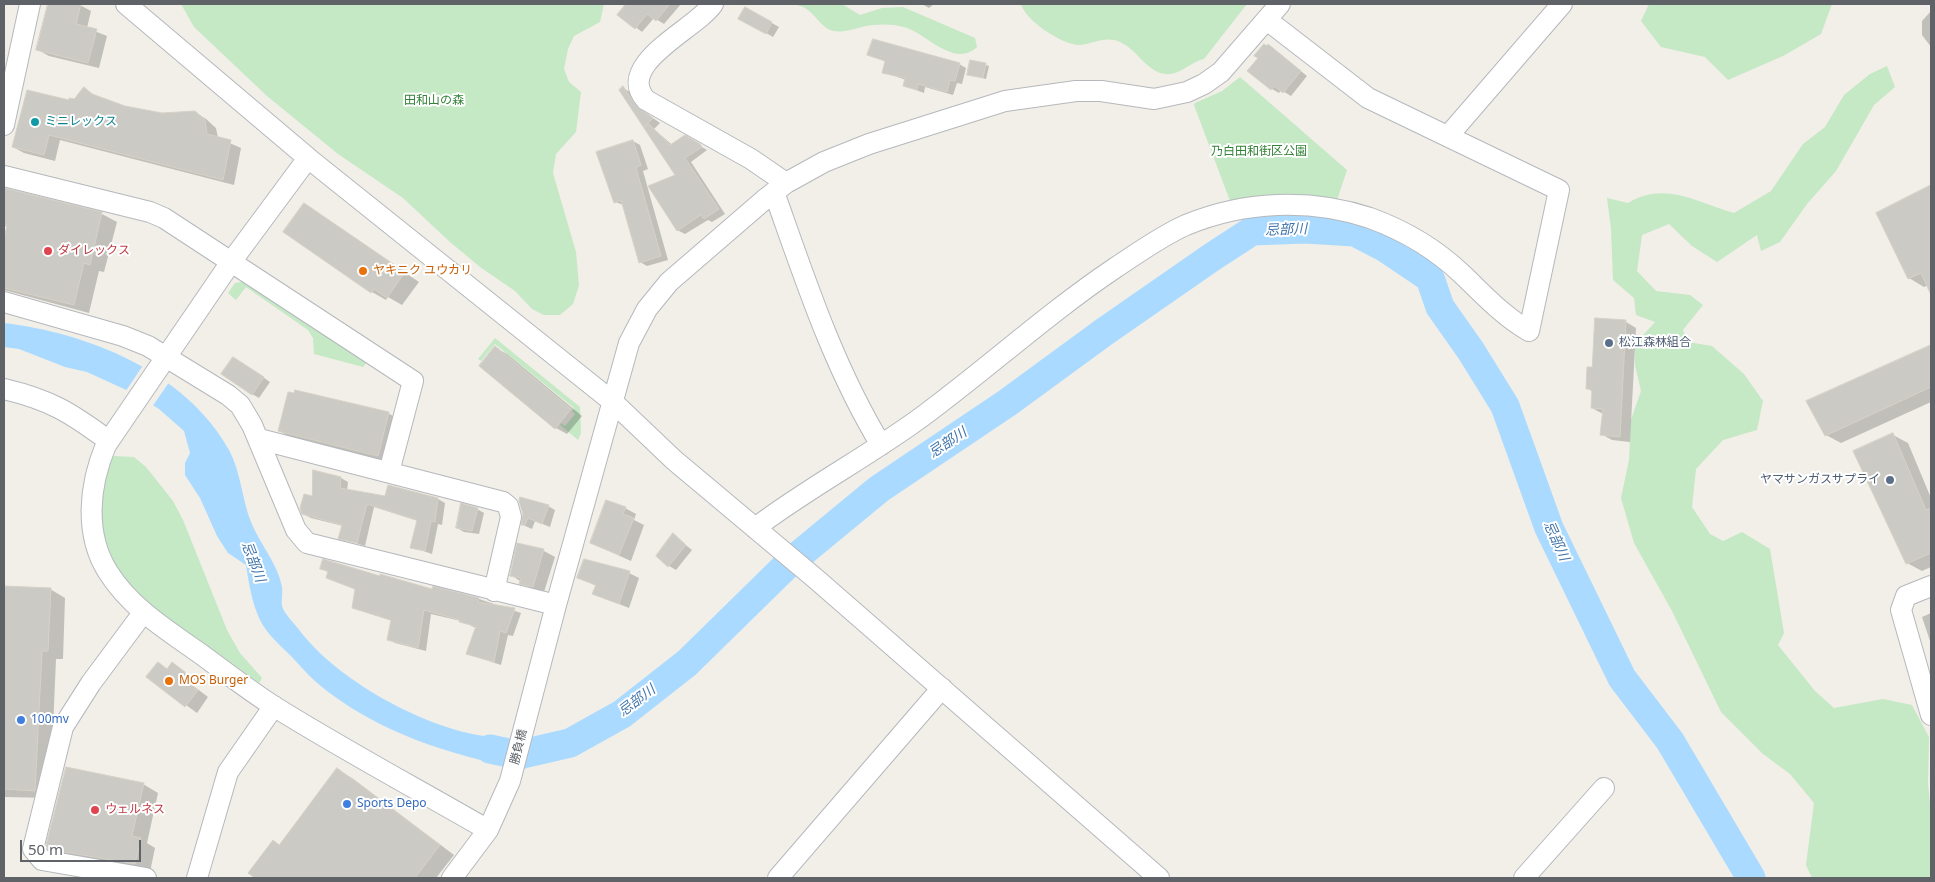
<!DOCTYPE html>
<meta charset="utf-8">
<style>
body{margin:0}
#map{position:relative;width:1935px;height:882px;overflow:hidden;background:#f1efe8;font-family:"Noto Sans",sans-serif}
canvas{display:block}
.frame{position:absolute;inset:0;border:5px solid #5f6368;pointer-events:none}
.scale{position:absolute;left:20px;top:840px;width:121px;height:22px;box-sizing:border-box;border:2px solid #5f6368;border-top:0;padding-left:6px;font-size:15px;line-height:18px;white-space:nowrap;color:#5f6368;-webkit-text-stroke:4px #fff;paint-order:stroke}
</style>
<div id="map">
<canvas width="1935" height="882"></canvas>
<div class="frame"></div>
<div class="scale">50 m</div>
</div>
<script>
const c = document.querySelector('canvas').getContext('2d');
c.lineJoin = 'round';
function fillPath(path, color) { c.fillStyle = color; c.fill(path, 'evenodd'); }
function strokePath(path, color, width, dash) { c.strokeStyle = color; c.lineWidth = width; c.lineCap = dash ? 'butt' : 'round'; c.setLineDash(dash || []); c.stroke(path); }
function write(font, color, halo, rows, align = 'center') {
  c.font = font + ' "Noto Sans","Noto Sans JP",sans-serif'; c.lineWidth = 4; c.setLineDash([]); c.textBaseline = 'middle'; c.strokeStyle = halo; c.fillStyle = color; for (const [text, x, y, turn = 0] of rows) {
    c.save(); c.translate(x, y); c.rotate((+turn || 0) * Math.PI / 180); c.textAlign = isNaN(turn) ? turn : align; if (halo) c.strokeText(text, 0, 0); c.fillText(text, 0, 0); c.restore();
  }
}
fillPath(new Path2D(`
 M 181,4 L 604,4 L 600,22 L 574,36 L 568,49 L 564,69 L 569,82 L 581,92 L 576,132 L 556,154 L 553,173 L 576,252 L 579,285 L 573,304 L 560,315 L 544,315 L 532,309 L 515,291 L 480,267 L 450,242 L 403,198 L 338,154 L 267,96 L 194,27 Z
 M 795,4 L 842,4 L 860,15 L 882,8 L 903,7 L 975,38 L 977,47 C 954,69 925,32 904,27 C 894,24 884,24 873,25 C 859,26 842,36 828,29 C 819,24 814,13 805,8 C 802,6 798,6 795,4 Z
 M 1021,4 L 1247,4 L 1204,59 C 1191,61 1180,76 1166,74 C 1146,72 1138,50 1120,42 C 1105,35 1091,45 1078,45 C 1061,44 1025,20 1021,4 Z
 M 1649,4 L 1832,4 L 1821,34 L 1783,56 L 1728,80 L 1705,57 L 1661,47 L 1641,21 Z
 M 1887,66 L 1895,87 L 1874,105 L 1836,171 L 1807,204 L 1780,242 L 1761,251 L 1757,235 L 1717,262 L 1692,246 L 1669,224 L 1642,235 L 1637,271 L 1656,291 L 1690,295 L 1703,305 L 1683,330 L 1688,342 L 1712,346 L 1744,374 L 1763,401 L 1757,430 L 1723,440 L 1696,469 L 1692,507 L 1710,534 L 1723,541 L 1742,532 L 1770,549 L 1784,633 L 1778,645 L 1815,691 L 1834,708 L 1883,699 L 1912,705 L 1929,737 L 1928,784 L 1931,813 L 1930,878 L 1812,878 L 1806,865 L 1814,803 L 1790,774 L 1763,754 L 1721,712 L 1672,611 L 1634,543 L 1621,498 L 1629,460 L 1631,420 L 1641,391 L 1635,365 L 1635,344 L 1655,322 L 1636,315 L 1634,298 L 1613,280 L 1611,229 L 1607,198 L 1628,203 C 1665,181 1695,202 1734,213 L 1771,191 L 1803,144 L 1825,127 L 1844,95 L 1870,74 Z
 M 1240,77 L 1347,170 L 1337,200 C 1295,193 1272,195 1230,201 L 1194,105 L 1195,103 L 1222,91 Z
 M 246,281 L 367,362 L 363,367 L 314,354 L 313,338 L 308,330 L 246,287 L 236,300 L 228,293 L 235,283 Z
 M 495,338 L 580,407 L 581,433 L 578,440 L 560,425 L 561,423 L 565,426 L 575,414 L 572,411 L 574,408 L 495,344 L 481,361 L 478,359 Z
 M 113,456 L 134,457 L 146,467 L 173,501 L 183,520 L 227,630 L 240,653 L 262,678 L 259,683 L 147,603 C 104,565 88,510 113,456 Z`), '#c5e8c5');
fillPath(new Path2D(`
 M 4,323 C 88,333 186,372 229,450 C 241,472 242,500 251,522 C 260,544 278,564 282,587 C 283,593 281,600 282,606 C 284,614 295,624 300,631 C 335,677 411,720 468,733 C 489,738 511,738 532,738 L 525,769 C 453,757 373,731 316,682 C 307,674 299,664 290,655 C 280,645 266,633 260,620 C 252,603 249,584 246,565 L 228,553 L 217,536 L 200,498 L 185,475 L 185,463 L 190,453 L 184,431 L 159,409 L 135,394 L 87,372 L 65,367 L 19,349 L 4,347 Z`), '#aadaff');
fillPath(new Path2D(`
 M 144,364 L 170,381 L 152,407 L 125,392 Z
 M 505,735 L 530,736 L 522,771 L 497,767 Z`), '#f1efe8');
fillPath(new Path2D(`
 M 49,4 L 78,4 L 91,11 L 87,28 L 107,36 L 99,68 L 49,56 L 38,50 Z
 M 627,4 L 681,4 L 664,24 L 654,18 L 642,32 L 619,14 Z
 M 922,4 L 934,4 L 929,8 Z
 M 745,8 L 779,27 L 773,37 L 740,18 Z
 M 1931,11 L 1931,10 L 1931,47 L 1922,35 L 1922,21 Z
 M 1267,47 L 1275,50 L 1307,76 L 1291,96 L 1281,90 L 1279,93 L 1272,89 Z
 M 869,54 L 959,64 L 966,68 L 962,84 L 957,83 L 953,95 L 925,87 L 924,93 L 905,86 L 906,80 L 883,72 L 886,62 Z
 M 971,61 L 989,66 L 986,79 L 968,74 Z
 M 84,88 L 99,98 L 124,108 L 161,114 L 195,112 L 206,119 L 216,128 L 218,138 L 241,148 L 234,185 L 60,140 L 55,161 L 24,153 L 13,147 L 70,102 L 75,101 Z
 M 623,88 L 630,92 L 643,111 L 660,123 L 654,129 L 672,145 L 685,137 L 707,150 L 691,162 L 725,214 L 712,222 L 708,220 L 685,234 L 677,230 L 677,175 L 645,127 Z
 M 633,141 L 640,145 L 648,169 L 643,171 L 668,260 L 647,266 L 640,262 L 624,205 L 615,202 Z
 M 1931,187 L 1931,284 L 1924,287 L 1909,278 L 1877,213 Z
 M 5,190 L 102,214 L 117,222 L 104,272 L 99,271 L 89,313 L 4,290 L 4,245 L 8,228 L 4,225 Z
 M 304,204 L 419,282 L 402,305 L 388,297 L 386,300 L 372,292 Z
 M 1626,322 L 1636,328 L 1630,442 L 1612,440 L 1601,434 L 1603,414 L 1592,408 L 1593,392 L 1587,388 L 1593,368 Z
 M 1931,347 L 1931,402 L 1841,443 L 1826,435 L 1808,401 Z
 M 496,348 L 507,354 L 582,416 L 567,434 L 556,428 Z
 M 241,362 L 270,382 L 259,398 L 252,394 Z
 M 388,413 L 403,422 L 393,463 L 294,439 L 279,431 Z
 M 1893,435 L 1908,443 L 1931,498 L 1931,567 L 1922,571 L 1907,563 Z
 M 341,478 L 348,482 L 347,491 L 386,497 L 389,486 L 438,499 L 445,503 L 442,525 L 438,524 L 432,554 L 412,547 L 418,521 L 374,507 L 365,546 L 340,538 L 343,526 L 311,518 L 303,514 L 313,498 Z
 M 548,506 L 555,510 L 550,527 L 535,521 L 532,529 L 523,525 L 524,514 Z
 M 625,508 L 636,514 L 634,520 L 644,525 L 631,561 L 591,543 Z
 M 477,509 L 484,513 L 479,534 L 464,532 L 457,528 Z
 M 673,535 L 692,550 L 676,570 L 669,566 Z
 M 518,545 L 544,551 L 555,557 L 544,592 L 532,589 L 511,575 Z
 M 321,568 L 479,599 L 521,613 L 513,636 L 508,635 L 501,665 L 467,654 L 476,628 L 461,621 L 431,614 L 426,651 L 395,643 L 388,639 L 392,621 L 353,608 L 356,590 L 328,577 L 329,573 Z
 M 629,573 L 639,578 L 629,608 L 594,594 L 596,586 L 579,577 Z
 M 4,588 L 50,589 L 65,598 L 63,659 L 56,659 L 50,798 L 4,797 Z
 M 1931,613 L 1931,644 L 1922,617 Z
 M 172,664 L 195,679 L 191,684 L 208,697 L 197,713 L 148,677 L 168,670 Z
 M 338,770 L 352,778 L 454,855 L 436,878 L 254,878 L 273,842 L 280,845 Z
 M 143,784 L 158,793 L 147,843 L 155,848 L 150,872 L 65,857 L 49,848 Z`), '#0003');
strokePath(new Path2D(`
 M 490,749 L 518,755 L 570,743 L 622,714 L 687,663 L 788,564 L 879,489 L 1007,403 L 1104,332 L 1212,257 L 1252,231 L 1305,229 L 1355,232 L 1384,247 L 1430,278 L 1440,307 L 1471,351 L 1505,406 L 1549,528 L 1622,678 L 1670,741 L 1751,878`), '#aadaff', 29);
const building = new Path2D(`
 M 48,4 L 81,4 L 76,24 L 97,29 L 88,63 L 36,50 Z
 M 626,4 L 670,4 L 656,21 L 647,14 L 635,29 L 617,15 Z
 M 745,7 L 772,22 L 766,34 L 738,19 Z
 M 873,39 L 960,63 L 955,81 L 950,80 L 947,92 L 918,84 L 917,90 L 903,86 L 905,78 L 882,73 L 885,61 L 867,55 Z
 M 1264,44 L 1267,46 L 1268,44 L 1301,71 L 1283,93 L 1274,86 L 1271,90 L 1247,71 L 1258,58 L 1254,56 Z
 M 970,60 L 986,63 L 983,78 L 967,75 Z
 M 623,86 L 636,106 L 653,118 L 644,128 L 619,90 Z
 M 84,87 L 92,94 L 125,106 L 162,113 L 195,111 L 205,120 L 207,134 L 231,140 L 223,180 L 49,135 L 44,155 L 12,147 L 27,90 L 69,100 L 69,98 L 74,99 Z
 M 649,124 L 670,145 L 685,135 L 700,144 L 702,147 L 685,158 L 719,209 L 704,219 L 701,215 L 677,231 L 648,186 L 675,175 L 644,128 Z
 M 633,140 L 641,165 L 636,168 L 661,256 L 639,263 L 621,200 L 614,203 L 596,152 Z
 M 1931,185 L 1931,295 L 1921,273 L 1908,279 L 1876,213 Z
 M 4,188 L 102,212 L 90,265 L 84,263 L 74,305 L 4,288 L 4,239 L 7,225 L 4,224 Z
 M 304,203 L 405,272 L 387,298 L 374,289 L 371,293 L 283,232 Z
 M 1595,318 L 1626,320 L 1620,437 L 1600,435 L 1603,409 L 1591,408 L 1592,389 L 1586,389 L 1587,367 L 1592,367 Z
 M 1931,345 L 1931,387 L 1825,436 L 1806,401 Z
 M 495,346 L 571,409 L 555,429 L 479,366 Z
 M 233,357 L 264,377 L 252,395 L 221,374 Z
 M 295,390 L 389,412 L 378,456 L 278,431 L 288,392 L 294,393 Z
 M 1893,433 L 1926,510 L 1931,508 L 1931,553 L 1906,564 L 1853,451 Z
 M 313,470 L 341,477 L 340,488 L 385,496 L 388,485 L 438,498 L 435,522 L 431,521 L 425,551 L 410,548 L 417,520 L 367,504 L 357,543 L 338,539 L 342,525 L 302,514 L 300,508 L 304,494 L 312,496 Z
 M 520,497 L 549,505 L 542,524 L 528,518 L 525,525 L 521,525 L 523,514 L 519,501 Z
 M 606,500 L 626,507 L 623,514 L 634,518 L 619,555 L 590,543 Z
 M 461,503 L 478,508 L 472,531 L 456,528 Z
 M 673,533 L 686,545 L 668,567 L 656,556 Z
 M 517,543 L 544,549 L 533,587 L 519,584 L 521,578 L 510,576 Z
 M 323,559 L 380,576 L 380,574 L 432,589 L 433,586 L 479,598 L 478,602 L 515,608 L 506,633 L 500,631 L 494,662 L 466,654 L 476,626 L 459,622 L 460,620 L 424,610 L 418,648 L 387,640 L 391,620 L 352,608 L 355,589 L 326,578 L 328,571 L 320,569 Z
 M 584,559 L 630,571 L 619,604 L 592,594 L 596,585 L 577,578 Z
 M 4,586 L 51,588 L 48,651 L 42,651 L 35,791 L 4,789 Z
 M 158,662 L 167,669 L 172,662 L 185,672 L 181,677 L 198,690 L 185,707 L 146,677 Z
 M 66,767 L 144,783 L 132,836 L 141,838 L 135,864 L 48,849 L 46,846 Z
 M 337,768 L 440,845 L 415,878 L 255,878 L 248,873 L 273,840 L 279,845 Z`);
fillPath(building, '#cccac5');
strokePath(building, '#d6d1c6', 1);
const minor = new Path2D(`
 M 126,4 L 308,158 L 613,402 L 674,460 L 816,579 L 1159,878
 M 713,4 C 696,29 614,64 646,100 L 751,159 L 786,183
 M 4,125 L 30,4
 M 1448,136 L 1562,4
 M 308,158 L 231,262 L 106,445 C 89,485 84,534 108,572 C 130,607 165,629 198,652 C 223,670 248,690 275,707 C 344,750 417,789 488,830
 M 4,176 L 150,212 L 164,218 L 413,381 L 389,472
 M 774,192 C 805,279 833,366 881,445
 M 4,302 L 123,336 L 148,346 L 228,395 L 240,405 L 252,425 L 296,530 L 307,543 L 556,605
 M 4,389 C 51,400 71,413 109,441
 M 259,439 L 503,502 L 508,506 L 511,517 L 494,591
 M 755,528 C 809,487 869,456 923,416 C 988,368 1048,313 1115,268 C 1138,253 1161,236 1186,225 C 1244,201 1310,198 1370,218 C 1403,230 1437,250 1463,275 C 1485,296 1503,316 1529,331 L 1559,190 L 1368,98 L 1267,20
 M 1931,586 L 1906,596 L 1901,610 L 1931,715
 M 143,613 L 91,683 L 63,727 L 33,849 L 42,860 L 146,878
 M 197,878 L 228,772 L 274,706
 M 452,878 L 488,830 L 510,781 L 556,605 L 629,343 L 647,309 L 669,282 L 764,200 L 786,183 L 824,162 L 869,144 L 1005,101 L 1076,91 L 1101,91 L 1154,99 L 1187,92 L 1204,84 L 1221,72 L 1280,4
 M 778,878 L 942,688
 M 1524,878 L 1604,788`);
strokePath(minor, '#b5b8bc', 22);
strokePath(minor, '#fff', 20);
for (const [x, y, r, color] of [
 [35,122,5,"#0f9aa8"],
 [48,251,5,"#e0444e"],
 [363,271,5,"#e8710a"],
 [1609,343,5,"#5c6f8a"],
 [1890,480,5,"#5c6f8a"],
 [169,681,5,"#e8710a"],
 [21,720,5,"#3f7fe0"],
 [347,804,5,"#3f7fe0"],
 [95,810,5,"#e0444e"]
]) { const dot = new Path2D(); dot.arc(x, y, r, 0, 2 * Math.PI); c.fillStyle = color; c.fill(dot); strokePath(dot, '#fff', 2); }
write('12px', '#348238', '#fff', [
 ["田和山の森",434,101],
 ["乃白田和街区公園",1259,152]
]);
write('12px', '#0d838f', '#fff', [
 ["ミニレックス",45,122]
], 'left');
write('12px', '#be3a42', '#fff', [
 ["ダイレックス",58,251],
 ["ウェルネス",105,810]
], 'left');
write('12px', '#c56008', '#fff', [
 ["ヤキニク ユウカリ",373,271],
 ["MOS Burger",179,681]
], 'left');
write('12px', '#4e5e75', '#fff', [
 ["松江森林組合",1619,343],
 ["ヤマサンガスサプライ",1880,480,"right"]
], 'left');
write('12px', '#366cbe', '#fff', [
 ["100mv",31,720],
 ["Sports Depo",357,804]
], 'left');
write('12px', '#5f6368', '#fff', [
 ["勝負橋",519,747,-76]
]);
write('italic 14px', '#4174aa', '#fff', [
 ["忌部川",1286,230,-2],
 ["忌部川",948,443,-34],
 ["忌部川",1556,541,66],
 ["忌部川",253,562,69],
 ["忌部川",637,701,-37]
]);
</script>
